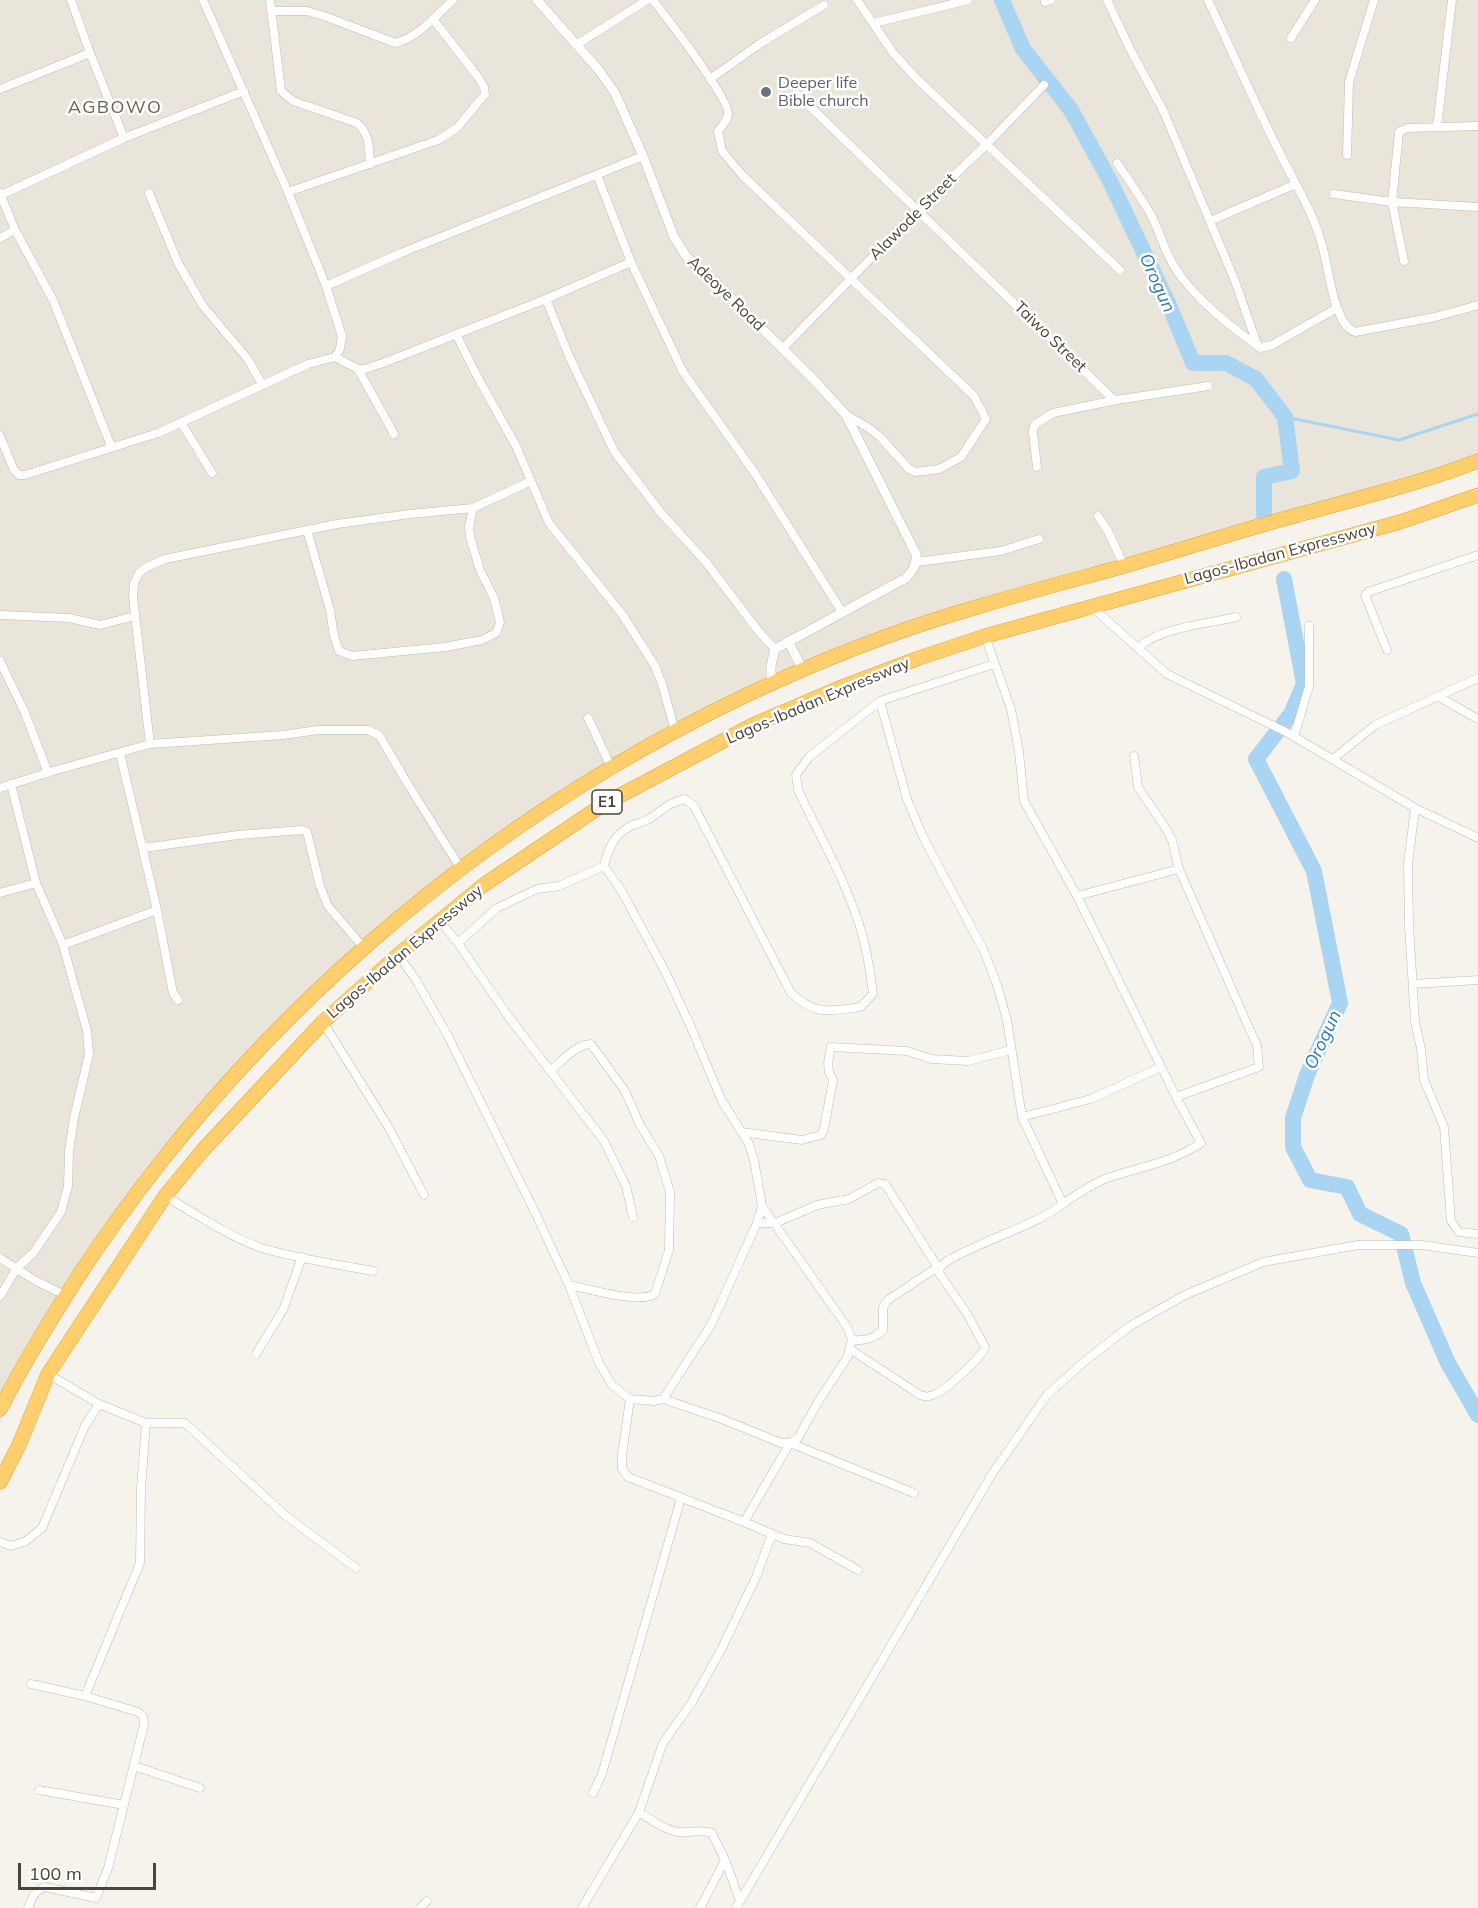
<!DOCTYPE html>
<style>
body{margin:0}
#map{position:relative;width:1478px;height:1908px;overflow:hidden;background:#f6f3ec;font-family:Mulish,sans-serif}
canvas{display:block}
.scale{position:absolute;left:18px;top:1863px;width:138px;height:27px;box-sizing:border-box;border:3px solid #4b4439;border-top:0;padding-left:8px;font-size:18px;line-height:21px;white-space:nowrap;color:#4b4439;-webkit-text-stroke:4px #fff;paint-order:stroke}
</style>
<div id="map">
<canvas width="1478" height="1908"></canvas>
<div class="scale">100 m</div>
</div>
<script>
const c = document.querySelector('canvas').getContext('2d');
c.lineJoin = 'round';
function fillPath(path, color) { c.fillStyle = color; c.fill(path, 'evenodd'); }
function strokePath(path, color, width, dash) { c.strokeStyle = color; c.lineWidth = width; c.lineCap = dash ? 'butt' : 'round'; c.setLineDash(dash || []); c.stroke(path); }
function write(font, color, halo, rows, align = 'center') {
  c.font = font + ' Mulish,sans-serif'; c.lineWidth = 5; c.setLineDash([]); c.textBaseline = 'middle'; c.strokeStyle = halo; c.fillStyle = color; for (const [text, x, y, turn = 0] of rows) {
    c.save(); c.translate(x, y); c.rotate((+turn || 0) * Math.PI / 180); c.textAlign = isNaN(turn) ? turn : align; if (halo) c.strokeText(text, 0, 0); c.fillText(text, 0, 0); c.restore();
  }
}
fillPath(new Path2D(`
 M 0,0 L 1478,0 L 1478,457 L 1350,503 L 912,624 L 740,704 L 556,799 L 399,919 L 234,1085 L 128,1212 L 13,1397 L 0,1424 Z`), '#eae5da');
strokePath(new Path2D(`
 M 1285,417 L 1399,440 L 1478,414`), '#a9d4f2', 3);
strokePath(new Path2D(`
 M 1002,0 L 1023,49 L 1071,110 L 1110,181 L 1168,303 L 1193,363 L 1226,363 L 1256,379 L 1285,417 L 1292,471 L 1264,477 L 1264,515
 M 1284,579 L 1304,684 L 1291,714 L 1256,759 L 1314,871 L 1340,1003 L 1307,1075 L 1293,1118 L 1293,1147 L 1310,1180 L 1347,1187 L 1360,1214 L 1401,1234 L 1413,1283 L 1448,1363 L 1478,1415`), '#a9d4f2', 16);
const minor = new Path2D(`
 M 71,0 L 90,53 L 124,138
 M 203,0 L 288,192 L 326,286 L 342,336 L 340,349 L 335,357
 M 270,0 L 281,91 L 293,101 L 357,123 C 370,134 369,148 370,164
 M 653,0 C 665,16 731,100 728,115 C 727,121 721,127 718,131 L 722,151 L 742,175 L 974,396 L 986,419 L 961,457 L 939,469 L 916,472 L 909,469 L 880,437 L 869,428 L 846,415
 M 857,0 L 894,54 L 917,79 L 1120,270
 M 1107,0 L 1130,49 L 1163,110 L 1235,281 L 1257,344 L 1260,348
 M 1208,0 C 1230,47 1251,95 1274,141 C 1290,176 1312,208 1322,245 C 1329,267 1333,324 1355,332 L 1435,317 L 1478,305
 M 1045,2 L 1051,0
 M 272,11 L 307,11 L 327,17 L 395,43 C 417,38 437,15 453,0
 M 874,23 L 968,0
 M 1291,38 L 1315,0
 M 576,45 L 647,0
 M 710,79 L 761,43 L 824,5
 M 0,89 L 90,53
 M 796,93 L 1112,398 L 1116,400 L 1208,386
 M 1437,127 L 1452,0
 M 1347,155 L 1349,82 L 1374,0
 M 1117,163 C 1128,179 1140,196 1150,213 C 1160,231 1164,251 1175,268 C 1197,301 1229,325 1260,348 L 1272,345 L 1337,308
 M 597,175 L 631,262 L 683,372 L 754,472 L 842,612
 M 288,192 L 438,140 L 457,128 L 485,94 L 484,87 L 478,77 L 433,19
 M 0,193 L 15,230 L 53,300 L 111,446
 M 149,193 L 178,263 L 203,306 L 247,358 L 262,384
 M 1334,194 L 1392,202 L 1478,207
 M 1,195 L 124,138 L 244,91
 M 1210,221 L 1296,184
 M 0,238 L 15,230
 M 1404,261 L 1392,202 L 1399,132 L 1407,128 L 1478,126
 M 326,286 L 401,253 L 643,156
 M 546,299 L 569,356 L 614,451 L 661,513 L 705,561 L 760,633 L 775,649
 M 456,334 L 478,378 L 516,446 L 549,523 L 622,614 L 655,666 L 663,687 L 675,731
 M 782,349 L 917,211 L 987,144 L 1044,85
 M 358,369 L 365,369 L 383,363 L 546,299 L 631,262
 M 182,424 L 212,473
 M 0,436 L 14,470 L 19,475 L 25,475 L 158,433 L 308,364 L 335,357 L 358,369 L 394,434
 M 1037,467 L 1033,433 L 1034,425 L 1053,413 L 1116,400
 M 1098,516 L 1108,531 L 1124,566
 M 307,530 L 330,610 L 334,636 L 339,651 L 352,656 L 445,647 L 482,640 L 496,633 L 500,623 L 494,598 L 480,570 L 470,537 L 469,527 L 473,508
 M 917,562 L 1001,551 L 1039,539
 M 1092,607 L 1167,674 L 1286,732 L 1415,808 L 1478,838
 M 0,615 L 69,618 L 100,625 L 135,616
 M 1138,648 C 1160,627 1206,624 1236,617
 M 1387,650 L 1365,595 L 1368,592 L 1478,555
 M 0,661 L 25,713 L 48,773
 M 1439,697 L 1478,719
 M 880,701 L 907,799 L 923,837 L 985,953 L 997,985 L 1007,1020 L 1022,1117 L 1063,1204 C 1077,1194 1096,1181 1113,1176 C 1143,1167 1174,1161 1201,1143 L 1176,1097 L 1077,896 L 1024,801 L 1019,752 L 1011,709 L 985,636
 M 588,718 L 611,767
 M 1294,737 L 1309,686 L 1309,626
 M 150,744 L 133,597 L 134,583 L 139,573 L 147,567 L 165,559 L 337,524 L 410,514 L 473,508 L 531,481
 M 120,753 L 157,910 L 173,993 L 178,1000
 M 1134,756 L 1138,787 L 1165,827 L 1172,840 L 1179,869 L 1253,1037 L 1257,1045 L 1259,1067 L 1176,1097
 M 1333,759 L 1375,725 L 1478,678
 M 0,788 L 53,771 L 150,744 L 283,735 L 318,730 L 368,730 L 379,735 L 409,786 L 461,869
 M 1415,808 L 1408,864 L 1409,925 L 1415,1022 L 1421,1049 L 1424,1080 L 1444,1127 L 1451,1221 L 1459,1232 L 1478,1234
 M 143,848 L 238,835 L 302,830 L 307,832 L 320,886 L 328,906 L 364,948
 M 604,866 L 621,890 L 665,971 L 690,1025 L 722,1101 L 749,1144 L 754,1160 L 762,1206 L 757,1223 L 711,1325 L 663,1399 L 654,1401 L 630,1399 L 622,1455 L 622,1469 L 628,1477 L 744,1522 L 790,1443 L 914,1493
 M 0,893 L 36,883
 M 1077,896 L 1179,869
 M 439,920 L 458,943 L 508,1016 L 604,1141 L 626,1186 L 633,1217
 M 458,943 L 497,908 L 537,889 L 559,886 L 604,866 C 608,849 614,835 629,827 C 635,823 642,823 647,820 C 663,811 666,803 685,799 L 694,806 L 791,993 C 815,1016 830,1011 860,1007 L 873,994 C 870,969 866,944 858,921 C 843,875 818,833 798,790 L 796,775 L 809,757 L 880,701 L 994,664
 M 63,945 L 157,910
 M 398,955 L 416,980 L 448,1036 L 531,1204 L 569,1285 L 599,1363 L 612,1385 L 630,1399
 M 1413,984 L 1478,980
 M 323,1022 L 389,1128 L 424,1195
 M 550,1071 C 561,1062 576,1044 591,1044 L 625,1091 L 640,1125 L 659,1156 L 670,1192 L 669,1250 L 655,1294 C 637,1304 590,1289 569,1285
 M 1022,1117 L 1091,1099 L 1161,1067
 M 741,1132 L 802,1140 L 821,1135 L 824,1129 L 833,1080 L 829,1072 L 828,1063 L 831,1047 L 907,1051 L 931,1059 L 968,1061 L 1011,1050
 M 165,1196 C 194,1213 228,1236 259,1247 C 296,1259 336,1264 373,1271
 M 757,1223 L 775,1223 L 817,1205 L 849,1199 L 878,1183 L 885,1184 L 939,1269
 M 0,1258 L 36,1281 L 67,1296
 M 0,1296 L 17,1268 L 34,1252 L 61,1212 L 68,1186 L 69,1151 L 74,1118 L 89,1054 L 87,1031 L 63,945 L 36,883 L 11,784
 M 852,1340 C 865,1341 873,1339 883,1330 L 883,1307 L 889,1299 L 938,1267
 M 850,1349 L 920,1395 C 926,1397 929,1397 935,1394 C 946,1390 982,1357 985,1347 L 966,1312 L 939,1273 L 940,1267 C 948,1259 959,1254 969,1250 C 1000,1234 1035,1225 1063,1204
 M 256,1354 L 283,1310 L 302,1257
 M 48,1374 L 99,1404 L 146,1423 L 185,1423 L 286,1516 L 356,1568
 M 663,1399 L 722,1419 L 781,1443 L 790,1443 L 798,1438 L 818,1402 L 847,1358 L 852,1340 L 847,1327 L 762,1206
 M 744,1522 L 784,1539 L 810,1543 L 858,1570
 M 0,1542 L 11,1546 L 26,1541 L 42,1528 L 85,1426 L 99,1404
 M 85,1696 L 140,1563 L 141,1489 L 146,1423
 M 134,1766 L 200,1788
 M 39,1790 L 124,1805
 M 593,1793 L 602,1774 L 681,1498
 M 639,1812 C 651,1820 663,1829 678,1832 C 690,1833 700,1829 712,1833 L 725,1860 L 740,1901
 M 28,1908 C 32,1898 34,1891 45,1887 L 96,1898 L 108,1868 L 144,1725 L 143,1716 L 138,1712 L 85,1696 L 31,1684
 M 420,1908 L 427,1901
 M 582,1908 L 639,1812 L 663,1743 L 692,1702 L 722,1648 L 756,1577 L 772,1534
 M 700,1908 L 725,1860
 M 736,1908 L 992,1474 L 1047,1395 L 1085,1361 L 1130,1326 L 1185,1295 L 1263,1262 L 1358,1245 L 1422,1245 L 1478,1253`);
const tertiary = new Path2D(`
 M 537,0 L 598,69 L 615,93 L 643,156 L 674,237 L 686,256 L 718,285 L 815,381 L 846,415 L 916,554 C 917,565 913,570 906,578 L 775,649 L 771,666 L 771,683
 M 788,641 L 803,670`);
const motorway = new Path2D(`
 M 0,1409 C 186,1055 507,776 882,638 C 956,611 1033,591 1110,570 C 1171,553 1232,533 1294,516 C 1355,499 1419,484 1478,461
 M 0,1482 L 19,1445 L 48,1374 L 165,1196 L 203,1150 L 323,1022 L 398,955 L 485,884 L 604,804 L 753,725 L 842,687 L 919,658 L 985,636 L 1400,522 L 1478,495`);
strokePath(minor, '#c2bbae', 9);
strokePath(tertiary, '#c2bbae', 10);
strokePath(motorway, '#e0a43c', 15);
strokePath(minor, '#fff', 8);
strokePath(tertiary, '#fff', 9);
strokePath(motorway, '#ffcf6e', 14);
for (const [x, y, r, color] of [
 [766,92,6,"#6b7280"]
]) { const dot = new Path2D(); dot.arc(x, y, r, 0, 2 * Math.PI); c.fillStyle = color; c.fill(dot); strokePath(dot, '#fff', 2); }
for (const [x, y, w] of [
 [607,802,30]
]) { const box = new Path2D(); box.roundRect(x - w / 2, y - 12, w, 24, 4.5); c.fillStyle = '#fff'; c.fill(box); strokePath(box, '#4b4439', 1.5); }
write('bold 15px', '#4b4439', null, [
 ["E1",607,802]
]);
write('16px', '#5b616d', '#fff', [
 ["Deeper life",778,83],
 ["Bible church",778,101]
], 'left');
write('16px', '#4b4439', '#fff', [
 ["Alawode Street",913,217,-45],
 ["Adeoye Road",726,294,44],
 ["Taiwo Street",1050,337,44],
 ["Lagos-Ibadan Expressway",1280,554,-15],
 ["Lagos-Ibadan Expressway",818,701,-23],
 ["Lagos-Ibadan Expressway",405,952,-40]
]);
c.letterSpacing = '1.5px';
write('18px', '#6e6250', '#fff', [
 ["AGBOWO",115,108]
]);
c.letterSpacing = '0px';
write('italic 18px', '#2e7ab2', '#fff', [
 ["Orogun",1157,283,66],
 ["Orogun",1323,1040,-65]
]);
</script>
